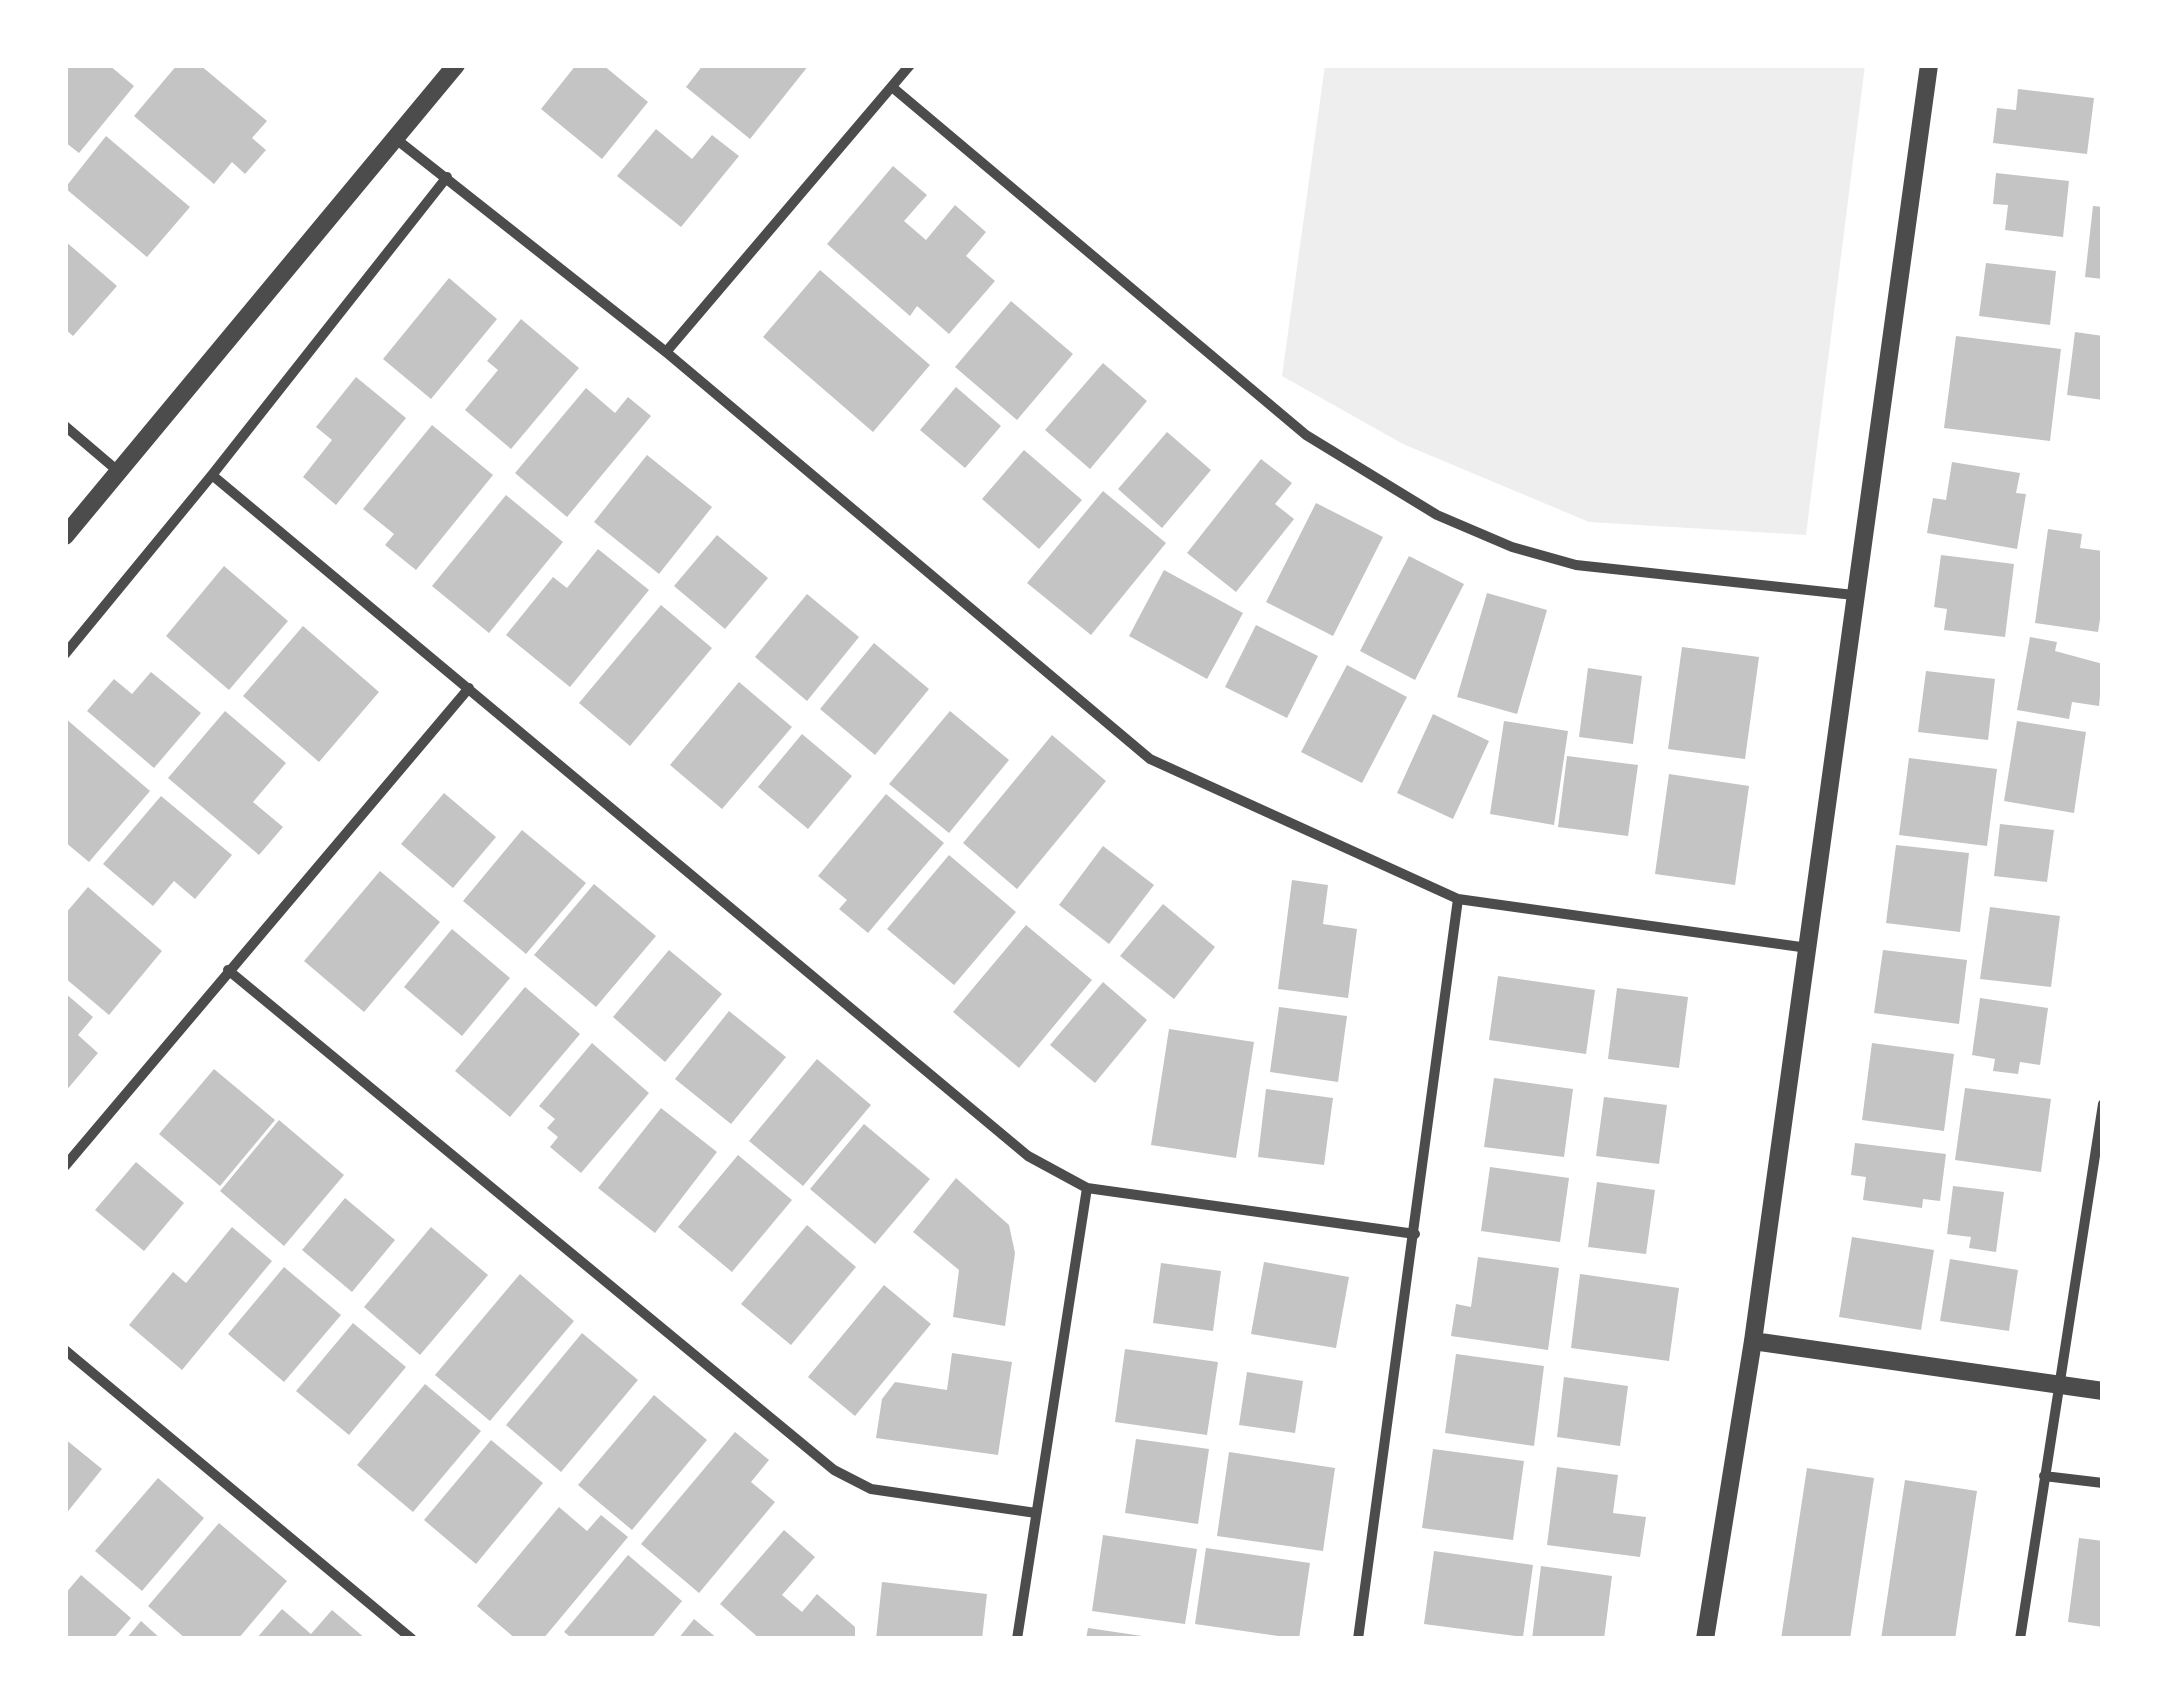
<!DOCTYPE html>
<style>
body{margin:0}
#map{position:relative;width:2168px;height:1704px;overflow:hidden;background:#fff;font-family:Bitter,serif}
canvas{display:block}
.frame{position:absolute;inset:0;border:68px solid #fff;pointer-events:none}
</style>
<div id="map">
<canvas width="2168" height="1704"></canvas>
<div class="frame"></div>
</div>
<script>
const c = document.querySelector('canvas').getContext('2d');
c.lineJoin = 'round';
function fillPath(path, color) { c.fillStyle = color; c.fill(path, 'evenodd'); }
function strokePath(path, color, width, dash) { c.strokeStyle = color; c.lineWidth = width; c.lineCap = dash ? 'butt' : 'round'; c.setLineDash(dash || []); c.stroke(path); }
fillPath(new Path2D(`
 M 1325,65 L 1865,65 L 1806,535 L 1589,522 L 1403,444 L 1282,376 Z`), '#eee');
fillPath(new Path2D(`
 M 65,65 L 109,65 L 134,86 L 79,153 L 65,142 Z
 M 177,65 L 200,65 L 267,121 L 252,138 L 266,150 L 245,174 L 232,162 L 214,184 L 134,116 Z
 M 576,65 L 603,65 L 648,102 L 602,159 L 541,109 Z
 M 703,65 L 809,65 L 750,139 L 686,87 Z
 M 2018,89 L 2094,98 L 2087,154 L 1993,143 L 1997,108 L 2016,110 Z
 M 656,129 L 692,159 L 712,135 L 739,156 L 681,227 L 617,176 Z
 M 106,136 L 190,207 L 147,257 L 65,188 Z
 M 893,166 L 927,195 L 904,221 L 926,240 L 955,205 L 986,232 L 966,256 L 995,281 L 949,334 L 917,306 L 910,316 L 827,244 Z
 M 1996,173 L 2069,181 L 2063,237 L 2005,230 L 2008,205 L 1993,204 Z
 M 2093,206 L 2103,207 L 2103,279 L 2085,277 Z
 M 65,241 L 117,286 L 73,336 L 65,329 Z
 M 1986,263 L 2056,271 L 2050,325 L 1979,316 Z
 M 820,270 L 930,365 L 873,432 L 763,337 Z
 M 449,278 L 497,319 L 431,399 L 383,359 Z
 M 1011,301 L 1073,354 L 1017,420 L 955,367 Z
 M 521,319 L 579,368 L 511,449 L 465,410 L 498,370 L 487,361 Z
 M 2075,332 L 2103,336 L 2103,400 L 2067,395 Z
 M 1956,336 L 2061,349 L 2050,441 L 1944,428 Z
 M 1103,363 L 1147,401 L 1090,469 L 1045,430 Z
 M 356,377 L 406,418 L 336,505 L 303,477 L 332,440 L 316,427 Z
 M 956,387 L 1001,426 L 965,468 L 920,430 Z
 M 586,388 L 615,413 L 628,397 L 651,416 L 567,517 L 515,473 Z
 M 432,425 L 493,475 L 416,570 L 385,545 L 394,534 L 363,509 Z
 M 1167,432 L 1211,470 L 1162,528 L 1118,489 Z
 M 1024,450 L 1082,500 L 1039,549 L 982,499 Z
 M 647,455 L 712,507 L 659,574 L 594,522 Z
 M 1261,459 L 1292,483 L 1275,504 L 1294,519 L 1236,592 L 1187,553 Z
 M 1952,462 L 2020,473 L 2016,493 L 2026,494 L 2017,549 L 1927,533 L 1933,498 L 1946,500 Z
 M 1103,491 L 1166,543 L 1091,635 L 1027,583 Z
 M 506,495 L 563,542 L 489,633 L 432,586 Z
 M 1316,503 L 1383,537 L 1333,636 L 1266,602 Z
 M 2048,529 L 2082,534 L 2080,548 L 2103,551 L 2103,600 L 2098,632 L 2035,623 Z
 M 717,535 L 768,578 L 725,629 L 674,586 Z
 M 598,549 L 649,590 L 570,687 L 506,635 L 553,577 L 567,588 Z
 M 1941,555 L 2014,564 L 2005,637 L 1944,630 L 1947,609 L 1934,607 Z
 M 1409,556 L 1464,584 L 1415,680 L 1360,651 Z
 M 224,566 L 288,621 L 229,690 L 166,636 Z
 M 1164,570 L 1243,613 L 1207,679 L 1129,636 Z
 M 1487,593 L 1547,610 L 1517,714 L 1457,697 Z
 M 807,594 L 859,637 L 807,701 L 755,657 Z
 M 661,605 L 712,648 L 630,746 L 579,703 Z
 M 1256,625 L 1318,656 L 1287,718 L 1225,687 Z
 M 303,626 L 379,692 L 319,762 L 243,696 Z
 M 2030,637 L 2057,642 L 2055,651 L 2103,664 L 2099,706 L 2072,702 L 2069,719 L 2017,710 Z
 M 874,643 L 929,689 L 875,755 L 820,709 Z
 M 1682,647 L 1759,657 L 1745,759 L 1668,749 Z
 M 1347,665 L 1407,697 L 1362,783 L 1301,752 Z
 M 1588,668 L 1642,676 L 1633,744 L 1579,737 Z
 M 1926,671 L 1995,679 L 1988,740 L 1918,732 Z
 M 151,672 L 201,713 L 154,768 L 87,711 L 114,679 L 132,694 Z
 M 739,682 L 792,727 L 722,809 L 670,765 Z
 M 225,711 L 286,763 L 253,802 L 283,827 L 259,855 L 168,778 Z
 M 950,711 L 1009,760 L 949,833 L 889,784 Z
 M 1433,714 L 1489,741 L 1453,819 L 1397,793 Z
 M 65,718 L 150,791 L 89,862 L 65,842 Z
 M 1504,721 L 1568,731 L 1554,825 L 1490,814 Z
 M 2017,721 L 2086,732 L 2074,813 L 2004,801 Z
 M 802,734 L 852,776 L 808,829 L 758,787 Z
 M 1052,735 L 1106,781 L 1017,889 L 963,843 Z
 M 1567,756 L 1638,765 L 1628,836 L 1558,827 Z
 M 1909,758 L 1997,769 L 1987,846 L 1899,835 Z
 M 1669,774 L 1749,786 L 1735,885 L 1655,874 Z
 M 444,793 L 496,837 L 453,888 L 401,844 Z
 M 886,794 L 944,843 L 868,933 L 839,909 L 847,900 L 818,876 Z
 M 161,796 L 232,855 L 195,899 L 174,881 L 153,906 L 103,864 Z
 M 2000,824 L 2054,830 L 2047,882 L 1994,876 Z
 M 522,830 L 586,883 L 526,954 L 463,901 Z
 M 1896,845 L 1969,853 L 1960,932 L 1886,923 Z
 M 1103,846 L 1154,885 L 1109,944 L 1059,905 Z
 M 949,855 L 1016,912 L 954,985 L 887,929 Z
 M 380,871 L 440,922 L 364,1012 L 304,961 Z
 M 1292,880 L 1328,885 L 1323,924 L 1357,929 L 1348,998 L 1278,989 Z
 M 594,884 L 656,936 L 596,1007 L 534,955 Z
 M 88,887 L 162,951 L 109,1015 L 65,978 L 65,914 Z
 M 1163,904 L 1215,947 L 1174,999 L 1120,956 Z
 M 1990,907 L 2060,916 L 2051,987 L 1980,979 Z
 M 1026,925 L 1092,980 L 1019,1068 L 953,1012 Z
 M 452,929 L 510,978 L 462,1036 L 404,987 Z
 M 669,950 L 722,994 L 665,1062 L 613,1017 Z
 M 1883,950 L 1967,960 L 1959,1024 L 1874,1013 Z
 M 1498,976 L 1595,990 L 1586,1054 L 1489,1040 Z
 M 1103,982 L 1147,1020 L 1095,1083 L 1050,1045 Z
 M 525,987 L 580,1034 L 510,1117 L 455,1071 Z
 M 1617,988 L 1688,997 L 1679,1068 L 1608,1059 Z
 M 65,993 L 93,1017 L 78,1035 L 98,1053 L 65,1092 Z
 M 1980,998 L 2048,1008 L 2040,1065 L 2020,1062 L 2018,1074 L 1993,1071 L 1995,1059 L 1972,1055 Z
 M 1279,1007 L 1347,1016 L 1338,1082 L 1270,1072 Z
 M 729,1011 L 786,1057 L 731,1124 L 675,1079 Z
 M 1169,1029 L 1254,1042 L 1236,1158 L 1151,1145 Z
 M 592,1043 L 649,1093 L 581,1173 L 550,1147 L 558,1137 L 547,1128 L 555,1119 L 539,1106 Z
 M 1872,1043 L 1954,1054 L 1944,1131 L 1862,1120 Z
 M 817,1059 L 871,1105 L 803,1186 L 749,1141 Z
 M 214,1069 L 275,1120 L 220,1186 L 159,1134 Z
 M 1494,1078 L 1573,1089 L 1564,1157 L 1484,1147 Z
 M 1965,1088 L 2051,1099 L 2041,1172 L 1955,1160 Z
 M 1266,1089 L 1333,1098 L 1324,1165 L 1258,1157 Z
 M 1604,1097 L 1667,1105 L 1659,1164 L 1596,1156 Z
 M 661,1108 L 717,1152 L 655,1233 L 598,1188 Z
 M 279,1120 L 344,1175 L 284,1246 L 220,1191 Z
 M 864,1124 L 930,1179 L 875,1244 L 810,1189 Z
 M 1855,1143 L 1946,1154 L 1940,1201 L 1923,1199 L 1922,1208 L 1863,1200 L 1866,1177 L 1851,1175 Z
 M 738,1155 L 792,1200 L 732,1272 L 678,1227 Z
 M 136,1162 L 184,1203 L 144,1251 L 95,1210 Z
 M 1490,1167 L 1569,1178 L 1560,1242 L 1481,1231 Z
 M 956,1178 L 1009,1225 L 1015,1253 L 1005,1326 L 953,1317 L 959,1270 L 913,1232 Z
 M 1597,1182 L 1655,1190 L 1646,1254 L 1588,1247 Z
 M 1953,1186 L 2004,1192 L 1996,1252 L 1969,1248 L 1971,1237 L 1947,1234 Z
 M 345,1198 L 395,1240 L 352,1292 L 302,1250 Z
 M 807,1225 L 856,1267 L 791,1345 L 741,1304 Z
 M 232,1227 L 272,1261 L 182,1370 L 129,1325 L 173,1272 L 186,1283 Z
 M 431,1227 L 488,1275 L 420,1355 L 364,1307 Z
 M 1852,1237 L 1934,1250 L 1921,1330 L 1839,1317 Z
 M 1478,1257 L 1559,1268 L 1548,1350 L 1451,1336 L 1456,1304 L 1471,1307 Z
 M 1950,1259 L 2018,1270 L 2009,1331 L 1940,1321 Z
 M 1264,1262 L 1349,1277 L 1336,1348 L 1251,1334 Z
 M 1161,1263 L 1221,1271 L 1213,1331 L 1153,1323 Z
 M 284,1267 L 341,1315 L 284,1382 L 228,1334 Z
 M 520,1274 L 574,1321 L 490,1421 L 435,1375 Z
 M 1580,1274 L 1679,1288 L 1669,1361 L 1571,1348 Z
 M 884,1285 L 931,1324 L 855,1416 L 808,1377 Z
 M 353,1323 L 406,1367 L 349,1435 L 296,1391 Z
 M 582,1333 L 638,1380 L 561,1472 L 506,1425 Z
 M 1125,1349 L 1218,1362 L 1207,1435 L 1115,1422 Z
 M 952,1353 L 1012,1362 L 998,1455 L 876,1438 L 882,1399 L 895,1382 L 947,1390 Z
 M 1456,1354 L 1544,1366 L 1534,1446 L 1445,1433 Z
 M 1247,1372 L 1303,1381 L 1295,1433 L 1239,1425 Z
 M 1564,1377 L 1628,1386 L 1620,1446 L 1557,1437 Z
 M 425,1384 L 481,1431 L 413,1512 L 357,1465 Z
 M 654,1395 L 707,1440 L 632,1530 L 578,1485 Z
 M 735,1432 L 769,1460 L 751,1482 L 775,1502 L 699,1593 L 641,1544 Z
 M 65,1439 L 102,1469 L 65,1515 Z
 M 1136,1439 L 1209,1449 L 1198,1524 L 1125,1513 Z
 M 491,1440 L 543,1483 L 476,1564 L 424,1520 Z
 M 1433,1449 L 1524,1461 L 1513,1540 L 1422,1528 Z
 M 1229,1452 L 1335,1468 L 1323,1551 L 1217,1536 Z
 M 1557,1467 L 1618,1475 L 1613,1513 L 1646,1517 L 1640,1557 L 1547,1545 Z
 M 1807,1468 L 1874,1478 L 1850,1639 L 1781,1639 Z
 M 158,1478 L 204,1518 L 142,1591 L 95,1551 Z
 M 1905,1480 L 1977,1491 L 1955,1639 L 1881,1639 Z
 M 559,1507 L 587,1531 L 601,1515 L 628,1537 L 543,1639 L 516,1639 L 477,1606 Z
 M 219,1523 L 287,1581 L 238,1639 L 186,1639 L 148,1606 Z
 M 784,1530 L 815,1557 L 782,1595 L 802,1612 L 817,1594 L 855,1627 L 855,1639 L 760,1639 L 720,1604 Z
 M 1103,1535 L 1197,1549 L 1185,1624 L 1092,1611 Z
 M 2079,1538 L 2103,1541 L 2103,1627 L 2068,1622 Z
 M 1206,1548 L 1310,1563 L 1299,1639 L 1195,1624 Z
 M 1434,1551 L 1533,1565 L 1523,1637 L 1424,1624 Z
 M 628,1555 L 682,1601 L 651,1639 L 573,1639 L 564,1632 Z
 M 1541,1566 L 1612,1576 L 1604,1639 L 1532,1639 Z
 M 81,1575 L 131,1618 L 113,1639 L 65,1639 L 65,1594 Z
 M 882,1582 L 987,1594 L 982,1639 L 876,1639 Z
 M 282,1609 L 311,1634 L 332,1610 L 366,1639 L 256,1639 Z
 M 694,1619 L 718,1639 L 678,1639 Z
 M 141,1621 L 161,1639 L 126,1639 Z
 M 1088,1628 L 1149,1637 L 1149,1639 L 1086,1639 Z`), '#c4c4c4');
strokePath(new Path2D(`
 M 892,87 L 1306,435 L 1437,515 L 1512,547 L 1576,565 L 1854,595
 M 396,139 L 666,352 L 1150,759 L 1458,899 L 1808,948
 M 666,352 L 910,65
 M 65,426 L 119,472
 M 212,475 L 1028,1156 L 1087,1188 L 1415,1234
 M 65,654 L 212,475 L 447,177
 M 228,970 L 834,1470 L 871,1489 L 1036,1513
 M 65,1166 L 469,688
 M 65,1350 L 412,1639
 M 2044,1476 L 2103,1483
 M 1017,1639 L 1087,1188
 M 1358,1639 L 1458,899
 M 2020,1639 L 2103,1104`), '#4c4c4c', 10);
strokePath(new Path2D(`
 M 65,536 L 456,65
 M 1753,1341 L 2103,1391
 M 1705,1639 L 1753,1341 L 1929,65`), '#4c4c4c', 18);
</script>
